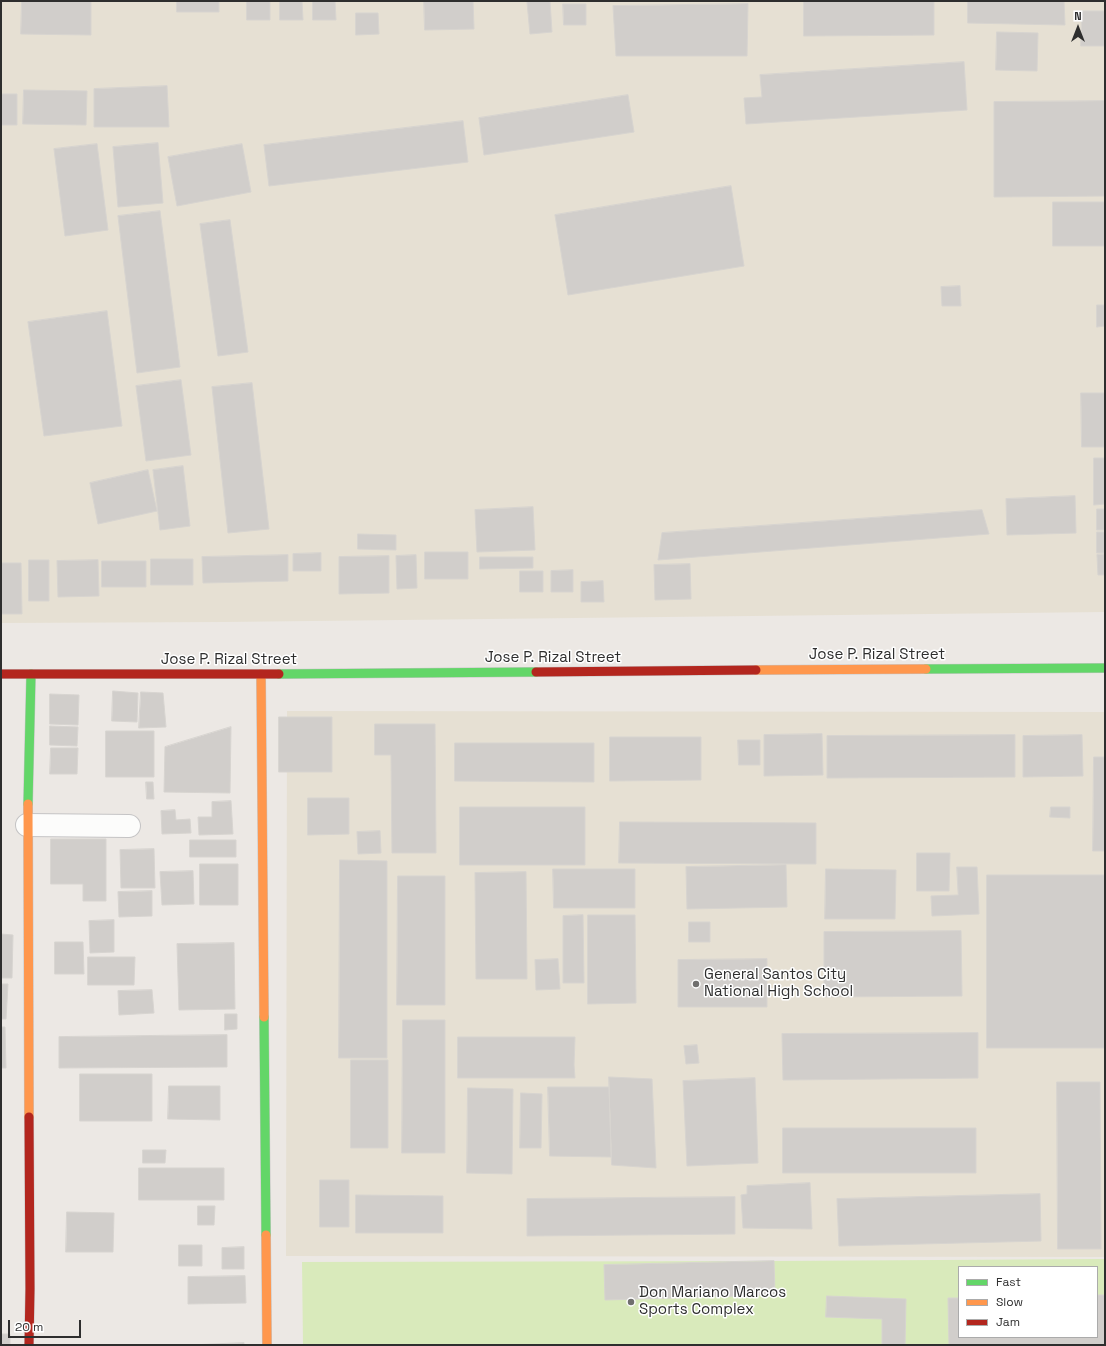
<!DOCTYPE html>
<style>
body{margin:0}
#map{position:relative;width:1106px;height:1346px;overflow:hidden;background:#ece8e4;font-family:"Space Grotesk",sans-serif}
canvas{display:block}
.frame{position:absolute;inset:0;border:2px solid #2e2e2e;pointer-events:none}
.legend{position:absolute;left:958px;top:1266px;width:140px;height:72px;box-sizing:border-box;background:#fff;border:1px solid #ababab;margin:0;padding:5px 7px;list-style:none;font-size:12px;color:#2e2e2e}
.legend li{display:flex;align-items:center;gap:8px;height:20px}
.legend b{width:20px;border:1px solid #ababab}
.north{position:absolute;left:1058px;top:8px;width:40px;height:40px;-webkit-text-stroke:3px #fff;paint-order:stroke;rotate:0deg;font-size:11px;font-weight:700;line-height:16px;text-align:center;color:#2e2e2e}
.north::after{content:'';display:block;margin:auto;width:14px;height:18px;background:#2e2e2e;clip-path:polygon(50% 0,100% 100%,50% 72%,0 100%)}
.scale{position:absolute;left:8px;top:1320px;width:73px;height:18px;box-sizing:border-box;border:2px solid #2e2e2e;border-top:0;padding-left:5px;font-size:12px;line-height:14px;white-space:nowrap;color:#2e2e2e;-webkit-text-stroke:3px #fff;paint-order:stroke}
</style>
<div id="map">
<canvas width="1106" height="1346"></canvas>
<div class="frame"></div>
<ul class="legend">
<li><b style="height:5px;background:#63d668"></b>Fast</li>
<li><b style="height:5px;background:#ff974d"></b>Slow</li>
<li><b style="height:5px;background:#b3261e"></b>Jam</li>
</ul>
<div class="north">N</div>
<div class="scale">20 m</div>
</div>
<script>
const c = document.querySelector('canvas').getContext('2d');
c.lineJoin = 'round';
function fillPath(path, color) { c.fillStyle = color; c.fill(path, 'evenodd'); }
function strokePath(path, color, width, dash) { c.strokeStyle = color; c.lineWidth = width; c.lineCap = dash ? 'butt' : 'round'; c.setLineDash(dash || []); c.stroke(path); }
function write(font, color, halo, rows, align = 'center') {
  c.font = font + ' "Space Grotesk",sans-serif'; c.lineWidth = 3; c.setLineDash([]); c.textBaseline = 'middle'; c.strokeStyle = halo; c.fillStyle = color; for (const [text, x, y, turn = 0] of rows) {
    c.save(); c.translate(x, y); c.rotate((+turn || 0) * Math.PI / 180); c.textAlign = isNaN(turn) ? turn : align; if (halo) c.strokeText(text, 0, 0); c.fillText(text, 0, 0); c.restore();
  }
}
fillPath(new Path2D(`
 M 1,1 L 1105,1 L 1105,612 L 224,622 L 1,623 Z
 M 287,711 L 1105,712 L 1105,1257 L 286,1256 Z`), '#e6e0d3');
fillPath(new Path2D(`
 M 1105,1259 L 1105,1345 L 303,1345 L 302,1262 L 774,1261 ZM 959,1267 L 1097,1267 L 1097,1337 L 959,1337 Z`), '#d9eabb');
const building = new Path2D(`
 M 22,1 L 91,1 L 91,35 L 21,34 Z
 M 177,1 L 219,1 L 219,12 L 177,12 Z
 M 247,1 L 270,1 L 270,20 L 247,20 Z
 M 280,1 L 302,1 L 303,20 L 280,20 Z
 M 313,1 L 335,1 L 336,20 L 313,20 Z
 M 424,1 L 473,1 L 474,29 L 425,30 Z
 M 550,1 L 552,32 L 530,34 L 527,2 Z
 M 804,1 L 934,1 L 934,35 L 804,36 Z
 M 968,1 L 1064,1 L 1065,25 L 968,23 Z
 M 563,4 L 586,4 L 586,25 L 564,25 Z
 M 748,4 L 747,56 L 616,56 L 613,6 Z
 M 1082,11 L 1105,11 L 1105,46 L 1081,46 Z
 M 356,13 L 378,13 L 379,34 L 356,35 Z
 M 997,32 L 1038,33 L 1037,71 L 996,70 Z
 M 964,62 L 967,110 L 746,124 L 744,98 L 762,97 L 760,75 Z
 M 167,86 L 169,127 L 94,127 L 94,89 Z
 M 24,90 L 87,91 L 86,125 L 23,124 Z
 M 1,94 L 17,94 L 17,125 L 1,125 Z
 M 628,95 L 634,132 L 484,155 L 479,118 Z
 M 1105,101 L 1105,196 L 994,197 L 994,102 Z
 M 463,121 L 468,162 L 269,186 L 264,145 Z
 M 158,143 L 163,203 L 118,207 L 113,147 Z
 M 97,144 L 108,230 L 65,236 L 54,149 Z
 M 242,144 L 251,192 L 177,206 L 168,157 Z
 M 731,186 L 744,266 L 568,295 L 555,215 Z
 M 1053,202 L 1105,202 L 1105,246 L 1053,246 Z
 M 160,211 L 180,367 L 137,373 L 118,216 Z
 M 230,220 L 248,352 L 218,356 L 200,224 Z
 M 960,286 L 961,306 L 942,306 L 941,287 Z
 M 1097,305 L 1105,305 L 1105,326 L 1097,327 Z
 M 107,311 L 122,426 L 44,436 L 28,322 Z
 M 181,380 L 191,455 L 146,461 L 136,386 Z
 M 252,383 L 269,529 L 228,533 L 212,387 Z
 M 1081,393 L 1105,393 L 1105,447 L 1082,447 Z
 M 1094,458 L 1105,458 L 1105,504 L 1094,505 Z
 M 183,466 L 190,526 L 160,530 L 153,470 Z
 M 148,470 L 157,511 L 98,524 L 90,483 Z
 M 1075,496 L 1076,533 L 1007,535 L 1006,499 Z
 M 533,507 L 535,550 L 477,552 L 475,510 Z
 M 1097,509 L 1105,509 L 1105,530 L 1097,530 Z
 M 982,510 L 989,534 L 658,560 L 662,533 Z
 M 1097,532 L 1105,532 L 1105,553 L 1097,553 Z
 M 358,534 L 396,535 L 396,550 L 358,549 Z
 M 425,552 L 468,552 L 468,579 L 425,579 Z
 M 321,553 L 321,571 L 293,571 L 293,554 Z
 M 1105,554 L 1105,575 L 1098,575 L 1097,555 Z
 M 288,555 L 288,581 L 203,583 L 202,557 Z
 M 416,555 L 417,588 L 397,589 L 396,556 Z
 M 389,556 L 389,593 L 339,594 L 339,557 Z
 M 480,557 L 533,557 L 533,568 L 480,569 Z
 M 151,559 L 193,559 L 193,585 L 151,585 Z
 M 29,560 L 49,560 L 49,601 L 29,601 Z
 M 98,560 L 99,596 L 58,597 L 57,561 Z
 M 102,561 L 146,561 L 146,587 L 102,587 Z
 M 1,563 L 21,563 L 22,614 L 1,614 Z
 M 690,564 L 691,599 L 655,600 L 654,565 Z
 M 573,570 L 573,592 L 551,592 L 551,571 Z
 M 520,571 L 543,571 L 543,592 L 520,592 Z
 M 603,581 L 604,602 L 581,602 L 581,582 Z
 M 113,691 L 138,693 L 137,722 L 112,721 Z
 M 141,692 L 163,693 L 166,727 L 139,728 Z
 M 50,694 L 79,695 L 78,725 L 50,724 Z
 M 279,717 L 332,717 L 332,772 L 279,772 Z
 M 375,724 L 435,724 L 436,853 L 392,853 L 391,755 L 375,755 Z
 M 50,726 L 78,727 L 77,746 L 50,745 Z
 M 231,727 L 230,793 L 164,792 L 165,747 Z
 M 106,731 L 154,731 L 154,777 L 106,777 Z
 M 822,734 L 823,775 L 764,776 L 764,735 Z
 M 1015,735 L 1015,777 L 827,778 L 827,736 Z
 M 1082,735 L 1083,776 L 1023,777 L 1023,736 Z
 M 610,737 L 701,737 L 701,780 L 610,781 Z
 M 738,740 L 760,740 L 760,765 L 739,765 Z
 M 455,743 L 594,743 L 594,782 L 455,781 Z
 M 51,748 L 78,748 L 77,774 L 50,774 Z
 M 1094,757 L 1105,757 L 1105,851 L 1093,851 Z
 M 146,782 L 153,782 L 154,799 L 147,799 Z
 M 308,798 L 349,798 L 349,834 L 308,835 Z
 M 231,801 L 233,834 L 199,835 L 198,817 L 212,817 L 212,802 Z
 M 460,807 L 585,807 L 585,865 L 460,865 Z
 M 1051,807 L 1070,807 L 1070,818 L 1050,817 Z
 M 175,810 L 176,820 L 190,819 L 191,833 L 162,834 L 161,811 Z
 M 620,822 L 816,823 L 816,864 L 619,863 Z
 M 380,831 L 381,853 L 358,854 L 357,832 Z
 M 51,839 L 106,839 L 106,901 L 83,901 L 83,884 L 51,884 Z
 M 190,840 L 236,840 L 236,857 L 190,857 Z
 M 154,849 L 155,888 L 121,888 L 120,850 Z
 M 917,853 L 950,853 L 949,891 L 917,891 Z
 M 340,860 L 387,861 L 387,1058 L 339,1058 Z
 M 200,864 L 238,864 L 238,905 L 200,905 Z
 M 786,865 L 787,907 L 687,909 L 686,867 Z
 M 957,867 L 977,867 L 979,914 L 932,916 L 931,896 L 958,895 Z
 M 553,869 L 635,869 L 635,908 L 554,908 Z
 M 826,869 L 896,870 L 895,919 L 825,919 Z
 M 193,871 L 194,904 L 162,905 L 160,872 Z
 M 526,872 L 527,979 L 476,979 L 475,873 Z
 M 987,875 L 1105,875 L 1105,1048 L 987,1048 Z
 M 398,876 L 445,876 L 445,1005 L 397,1005 Z
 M 152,891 L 152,916 L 119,917 L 118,892 Z
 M 583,915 L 584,983 L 563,983 L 563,916 Z
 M 588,915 L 635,915 L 636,1003 L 588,1004 Z
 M 114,920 L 114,952 L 90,953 L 89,921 Z
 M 689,922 L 710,922 L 710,942 L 689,942 Z
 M 961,931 L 962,996 L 824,997 L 824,932 Z
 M 1,934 L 13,935 L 12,978 L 1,978 Z
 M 55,942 L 83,942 L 84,974 L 55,974 Z
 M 234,943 L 235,1009 L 179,1010 L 177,944 Z
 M 88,957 L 135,957 L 134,985 L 88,985 Z
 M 558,959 L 560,989 L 536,990 L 535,960 Z
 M 767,959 L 767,1007 L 678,1007 L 678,960 Z
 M 1,984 L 8,984 L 6,1019 L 1,1019 Z
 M 152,990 L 154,1013 L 119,1015 L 118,991 Z
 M 225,1014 L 237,1014 L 237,1029 L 225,1030 Z
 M 403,1020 L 445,1020 L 445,1153 L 402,1153 Z
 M 1,1027 L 5,1027 L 6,1068 L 1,1068 Z
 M 978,1033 L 978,1078 L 783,1080 L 782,1034 Z
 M 227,1035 L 227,1067 L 59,1068 L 59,1037 Z
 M 458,1037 L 575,1037 L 574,1065 L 575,1078 L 458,1078 Z
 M 697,1045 L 699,1063 L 686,1064 L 684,1046 Z
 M 351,1060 L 388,1060 L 388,1148 L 351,1148 Z
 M 80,1074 L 152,1074 L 152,1121 L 80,1121 Z
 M 609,1077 L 652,1079 L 656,1168 L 612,1165 Z
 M 755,1078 L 758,1163 L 687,1166 L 683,1081 Z
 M 1057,1082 L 1100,1082 L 1101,1249 L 1058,1249 Z
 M 169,1086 L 220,1086 L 220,1120 L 168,1119 Z
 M 548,1087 L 609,1087 L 611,1157 L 550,1156 Z
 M 468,1088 L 513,1089 L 512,1174 L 467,1173 Z
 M 521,1093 L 542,1094 L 541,1148 L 520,1148 Z
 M 783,1128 L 976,1128 L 976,1173 L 783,1173 Z
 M 143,1150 L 166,1150 L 165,1163 L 143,1163 Z
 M 139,1168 L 224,1168 L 224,1200 L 139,1200 Z
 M 320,1180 L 349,1180 L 349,1227 L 320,1227 Z
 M 810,1183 L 812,1229 L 743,1228 L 741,1195 L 747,1194 L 747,1186 Z
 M 1040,1194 L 1041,1241 L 839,1246 L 837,1199 Z
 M 356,1195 L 443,1196 L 443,1233 L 356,1233 Z
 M 735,1197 L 735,1234 L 527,1236 L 527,1199 Z
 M 198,1206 L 215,1206 L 214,1225 L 198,1225 Z
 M 67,1212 L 114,1213 L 113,1252 L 66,1252 Z
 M 179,1245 L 202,1245 L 202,1266 L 179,1266 Z
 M 244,1247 L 244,1269 L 222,1269 L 222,1248 Z
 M 774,1261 L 775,1295 L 605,1300 L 604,1265 Z
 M 245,1276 L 246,1303 L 188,1304 L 188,1277 Z
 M 1097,1295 L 1105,1295 L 1105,1345 L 949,1345 L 948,1298 L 959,1298 L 959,1337 L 1097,1337 Z
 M 827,1296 L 906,1299 L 905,1345 L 882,1345 L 882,1319 L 826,1317 Z
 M 1,1334 L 10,1334 L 10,1345 L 1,1345 Z
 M 244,1343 L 244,1345 L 191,1345 Z`);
fillPath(building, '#d1cecb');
strokePath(building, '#d7d4d0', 1);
const street = new Path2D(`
 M 27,825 L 129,826`);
const fast = new Path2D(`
 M 926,669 L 1105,668
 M 279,674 L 536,672
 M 28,804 L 31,674
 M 264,1017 L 266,1235`);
const slow = new Path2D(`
 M 756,670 L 926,669
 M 261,674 L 264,1017
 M 28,804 L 29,1117
 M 266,1235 L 267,1345`);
const jam = new Path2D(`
 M 536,672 L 756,670
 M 1,674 L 279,674
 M 29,1117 L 30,1289 L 29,1345`);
strokePath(street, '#c5c4c5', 24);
strokePath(fast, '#c5c4c5', 10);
strokePath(slow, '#c5c4c5', 10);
strokePath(jam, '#c5c4c5', 10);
strokePath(street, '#fcfcfb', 22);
strokePath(fast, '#63d668', 9);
strokePath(slow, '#ff974d', 9);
strokePath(jam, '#b3261e', 9);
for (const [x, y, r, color] of [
 [696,984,4,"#706f6e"],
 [631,1302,4,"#706f6e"]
]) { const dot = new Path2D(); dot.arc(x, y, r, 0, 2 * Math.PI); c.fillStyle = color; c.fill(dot); strokePath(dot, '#fff', 1.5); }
write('15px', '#2e2e2e', '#fff', [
 ["Jose P. Rizal Street",877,655],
 ["Jose P. Rizal Street",553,658],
 ["Jose P. Rizal Street",229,660]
]);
write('15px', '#2e2e2e', '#fff', [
 ["General Santos City",704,975],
 ["National High School",704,992],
 ["Don Mariano Marcos",639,1293],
 ["Sports Complex",639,1310]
], 'left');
</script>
